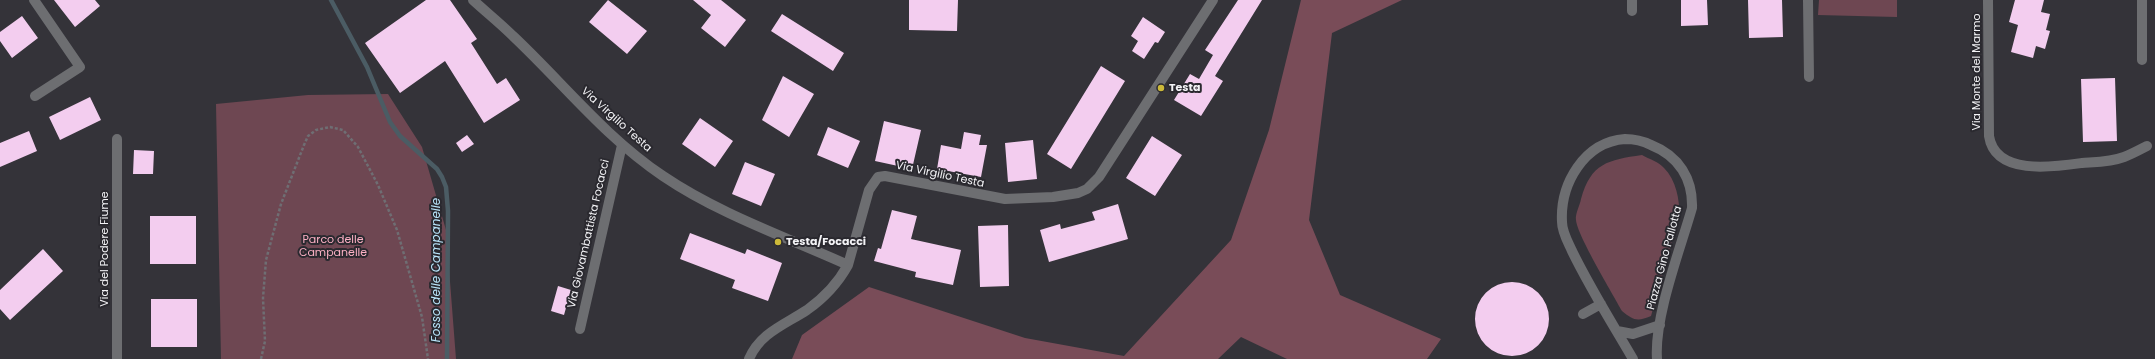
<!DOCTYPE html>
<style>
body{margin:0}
canvas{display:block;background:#343339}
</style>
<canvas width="2155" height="359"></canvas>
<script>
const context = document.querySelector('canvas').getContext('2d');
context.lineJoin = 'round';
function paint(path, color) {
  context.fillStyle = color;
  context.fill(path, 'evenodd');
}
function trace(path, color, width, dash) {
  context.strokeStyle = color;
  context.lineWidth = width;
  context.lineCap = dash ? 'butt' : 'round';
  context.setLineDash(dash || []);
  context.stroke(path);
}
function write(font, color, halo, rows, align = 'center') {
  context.font = font + ' Poppins,sans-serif';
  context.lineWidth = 4;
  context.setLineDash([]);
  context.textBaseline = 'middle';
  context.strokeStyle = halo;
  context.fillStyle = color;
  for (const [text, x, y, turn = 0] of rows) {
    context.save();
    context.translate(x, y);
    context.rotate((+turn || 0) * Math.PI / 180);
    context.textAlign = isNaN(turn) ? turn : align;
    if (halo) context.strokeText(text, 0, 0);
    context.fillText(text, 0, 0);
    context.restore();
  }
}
paint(new Path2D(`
 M 1819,0 L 1897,0 L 1897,17 L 1818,15 Z
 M 388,94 L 422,147 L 446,230 L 456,359 L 221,359 L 216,104 L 308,95 Z
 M 1642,155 C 1649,159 1659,162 1664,168 C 1676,180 1680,200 1679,215 L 1651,316 C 1637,322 1633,320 1622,311 C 1613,294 1577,235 1576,220 C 1575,214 1580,205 1581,199 C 1591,163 1608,160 1642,155 Z`), '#6e4752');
paint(new Path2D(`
 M 1301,0 L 1402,0 L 1332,33 L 1309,220 L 1340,295 L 1441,339 L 1427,359 L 1287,359 L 1241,337 L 1218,359 L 792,359 L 802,335 L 869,287 L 1025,338 L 1124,356 L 1231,240 L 1269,130 Z`), '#794c58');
trace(new Path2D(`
 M 331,0 L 367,67 L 390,122 L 400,136 L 437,169 L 442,177 L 446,187 L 448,211 L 447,359`), '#4b5c64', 4.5);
paint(new Path2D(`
 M 54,0 L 95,0 L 100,6 L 75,27 Z
 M 426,0 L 450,0 L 477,39 L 471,43 L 497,84 L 506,78 L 520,100 L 484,123 L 445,61 L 400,93 L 365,43 Z
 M 608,0 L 647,31 L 627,54 L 589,22 Z
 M 693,0 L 721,0 L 746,20 L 725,47 L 701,28 L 711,15 Z
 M 909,0 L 958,0 L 957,31 L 909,30 Z
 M 1238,0 L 1262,0 L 1215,76 L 1223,81 L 1201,116 L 1174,100 L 1190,74 L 1199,79 L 1213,55 L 1205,50 Z
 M 1681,0 L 1707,0 L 1708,25 L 1681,26 Z
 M 1748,0 L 1782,0 L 1783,37 L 1749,38 Z
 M 2015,0 L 2044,0 L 2041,12 L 2050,14 L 2046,30 L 2050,31 L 2045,49 L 2036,46 L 2033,58 L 2011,52 L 2018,25 L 2009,22 Z
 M 782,14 L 844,53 L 833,71 L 771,31 Z
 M 22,16 L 38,38 L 12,58 L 0,41 L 0,32 Z
 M 1143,17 L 1165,32 L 1158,43 L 1155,42 L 1144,59 L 1132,51 L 1138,41 L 1131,36 Z
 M 1101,66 L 1125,81 L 1071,169 L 1047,154 Z
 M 783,76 L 814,94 L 789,137 L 762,120 Z
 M 2115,78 L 2117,141 L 2083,142 L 2081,79 Z
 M 90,97 L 101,120 L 60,140 L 49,117 Z
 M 700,118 L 733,141 L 715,167 L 682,144 Z
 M 884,121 L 921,130 L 912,169 L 875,161 Z
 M 828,127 L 860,141 L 848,168 L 817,155 Z
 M 29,131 L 37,151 L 0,167 L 0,143 Z
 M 964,132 L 981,135 L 979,145 L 987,145 L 981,177 L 937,169 L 941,145 L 961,149 Z
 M 467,135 L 474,144 L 462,152 L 456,143 Z
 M 1152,136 L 1182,155 L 1155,196 L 1126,178 Z
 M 1033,140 L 1037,179 L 1008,182 L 1005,143 Z
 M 134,150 L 154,151 L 153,174 L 133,174 Z
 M 745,162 L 775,174 L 761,206 L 732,194 Z
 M 1118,204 L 1128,239 L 1049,262 L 1040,230 L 1060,224 L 1061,229 L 1095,220 L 1092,212 Z
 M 892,210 L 917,216 L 911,239 L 961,250 L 953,285 L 915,277 L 916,272 L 874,261 L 878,248 L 881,249 Z
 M 150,216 L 196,216 L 196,264 L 150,264 Z
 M 1008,225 L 1009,286 L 980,287 L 978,226 Z
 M 690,233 L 745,254 L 747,249 L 782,263 L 768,301 L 732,288 L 735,280 L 680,259 Z
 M 43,249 L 63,271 L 10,320 L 0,309 L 0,290 Z
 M1475 319a37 37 0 1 1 74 0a37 37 0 1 1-74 0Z
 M 558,286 L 571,290 L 564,315 L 551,311 Z
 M 151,299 L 197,299 L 197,347 L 151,347 Z`), '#f3cdef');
trace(new Path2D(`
 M 261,359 L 265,341 L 263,298 L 266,260 L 281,204 L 304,145 L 308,136 L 316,130 L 330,127 L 343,130 L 358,147 L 378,185 L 397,230 L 422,317 L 428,359`), '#6f6e73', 2.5, [3, 2]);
trace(new Path2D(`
 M 34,0 L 80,67 L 35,96
 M 473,0 C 486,12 500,23 513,36 C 563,83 605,137 663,176 C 719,214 786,237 848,265 L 869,190 L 878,177 L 885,176 L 1005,199 L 1053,197 L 1078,193 L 1087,189 L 1099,177 L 1213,0
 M 1632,0 L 1632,11
 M 1808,0 L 1809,77
 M 1988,0 L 1989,136 C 1995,176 2054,167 2082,163 C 2096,162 2111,162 2124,157 C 2132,154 2139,150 2147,146
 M 2142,0 L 2142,60
 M 117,139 L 117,359
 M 1583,314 L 1601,304
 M 580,329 L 622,145
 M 1617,331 L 1633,334 L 1660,325
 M 749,359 C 760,333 784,325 807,310 C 824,298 838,283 848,265
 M 1633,359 C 1612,323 1590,288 1572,251 C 1568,242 1562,232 1562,222 C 1560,184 1584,142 1625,139 C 1634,139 1643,141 1651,145 C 1679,156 1693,179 1692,208 C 1680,250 1654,317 1657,359`), '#6d6e71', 10);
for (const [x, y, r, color] of [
 [1161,88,4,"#ccb939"],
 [778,242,4,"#ccb939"]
]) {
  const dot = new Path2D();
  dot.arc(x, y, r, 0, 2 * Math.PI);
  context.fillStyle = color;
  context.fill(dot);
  trace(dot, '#2a292f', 1.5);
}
write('11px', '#f3f3f6', '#2a292f', [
 ["Via Monte del Marmo",1977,72,-90],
 ["Via Virgilio Testa",616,120,42],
 ["Via Virgilio Testa",940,175,12],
 ["Via Giovambattista Focacci",589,234,-77],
 ["Via del Podere Fiume",105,249,-90],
 ["Piazza Gino Pallotta",1665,258,-75]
]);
write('bold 11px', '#f3f3f6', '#2a292f', [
 ["Testa",1169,88],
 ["Testa/Focacci",786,242]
], 'left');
write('11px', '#fcb0c4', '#2a292f', [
 ["Parco delle",333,240],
 ["Campanelle",333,253]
]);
write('italic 12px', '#b9e5fb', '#2a292f', [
 ["Fosso delle Campanelle",437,270,-90]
]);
</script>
